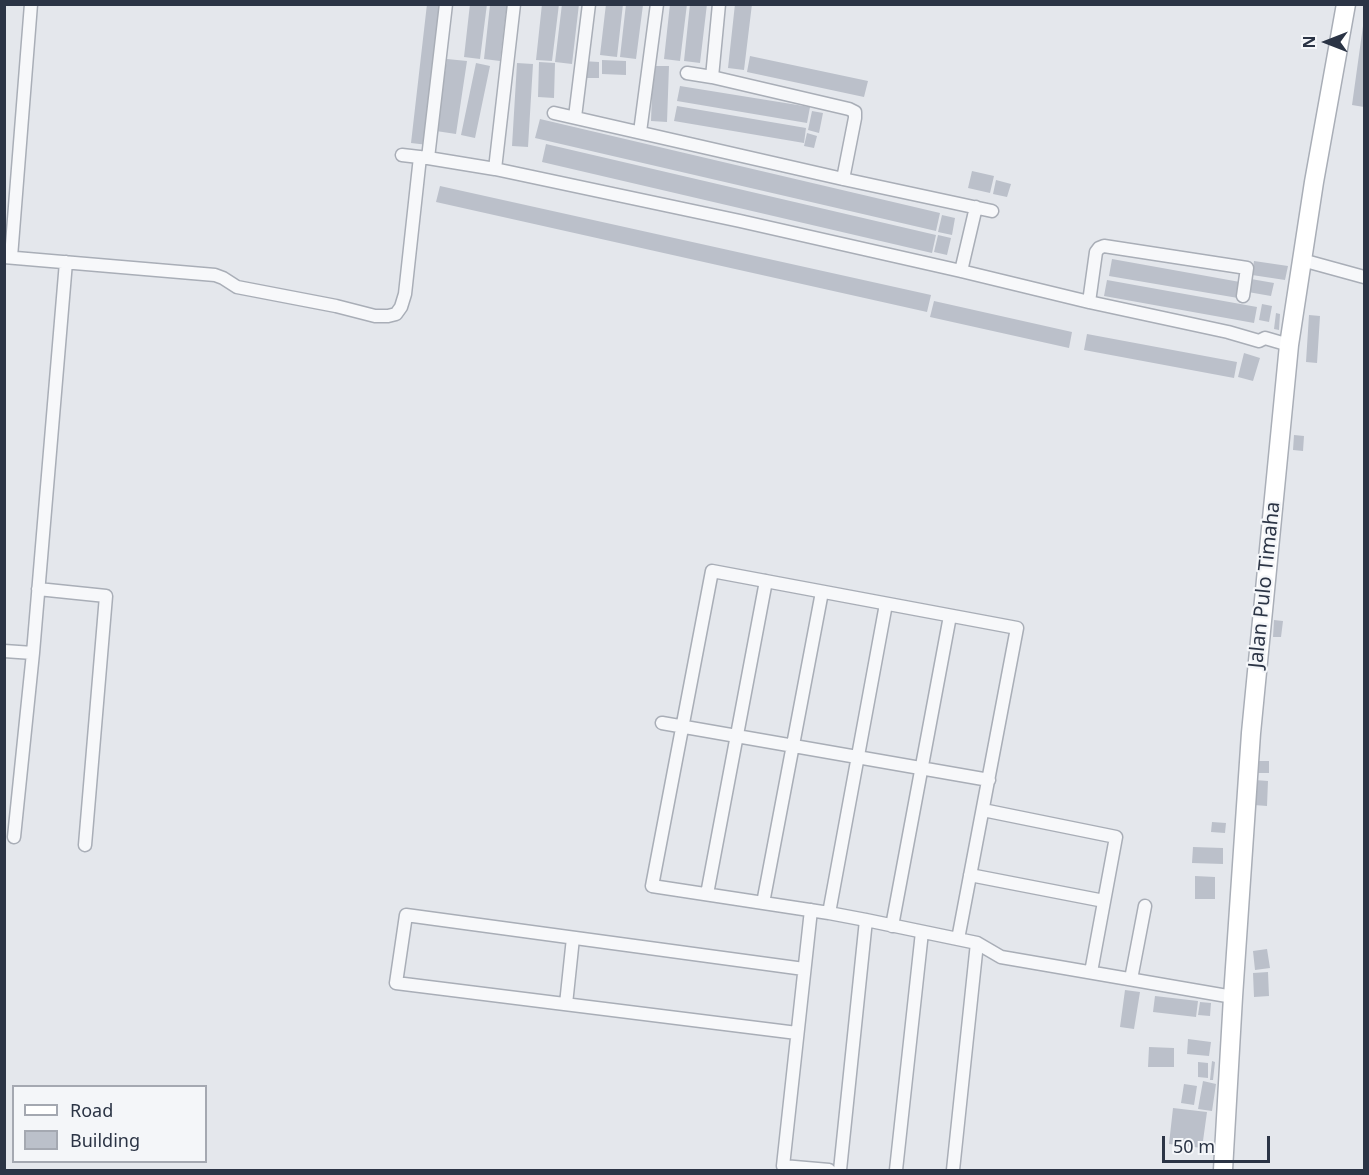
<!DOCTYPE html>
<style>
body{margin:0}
#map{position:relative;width:1369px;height:1175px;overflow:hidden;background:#e4e7ec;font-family:"Noto Sans",sans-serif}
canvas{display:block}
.frame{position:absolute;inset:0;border:6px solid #2b3445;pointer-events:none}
.legend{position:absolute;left:12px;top:1085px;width:195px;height:78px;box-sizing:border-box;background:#f4f6f9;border:2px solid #a4a8b1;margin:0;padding:8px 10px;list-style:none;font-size:18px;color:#2b3445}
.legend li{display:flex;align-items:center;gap:12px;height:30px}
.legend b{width:30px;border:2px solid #a4a8b1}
.north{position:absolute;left:1297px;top:12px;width:60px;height:60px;-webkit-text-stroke:4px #f4f6f9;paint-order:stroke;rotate:270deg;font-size:16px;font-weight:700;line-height:24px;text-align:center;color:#2b3445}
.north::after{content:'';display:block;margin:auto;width:21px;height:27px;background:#2b3445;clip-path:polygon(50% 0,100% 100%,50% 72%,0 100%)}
.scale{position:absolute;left:1162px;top:1136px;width:108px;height:27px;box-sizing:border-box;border:3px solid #2b3445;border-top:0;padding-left:8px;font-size:18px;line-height:21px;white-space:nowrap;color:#2b3445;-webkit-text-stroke:4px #f4f6f9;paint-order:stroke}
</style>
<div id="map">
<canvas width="1369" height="1175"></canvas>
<div class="frame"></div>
<ul class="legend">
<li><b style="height:8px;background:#fff"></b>Road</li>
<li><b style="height:16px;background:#bbc0ca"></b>Building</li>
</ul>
<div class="north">N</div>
<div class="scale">50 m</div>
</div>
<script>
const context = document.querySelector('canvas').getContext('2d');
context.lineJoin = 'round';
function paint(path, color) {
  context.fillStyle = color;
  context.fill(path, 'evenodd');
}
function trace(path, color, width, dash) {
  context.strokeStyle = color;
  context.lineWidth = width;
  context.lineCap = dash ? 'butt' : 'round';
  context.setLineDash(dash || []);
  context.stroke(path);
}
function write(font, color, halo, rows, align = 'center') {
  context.font = font + ' "Noto Sans",sans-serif';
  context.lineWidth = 4.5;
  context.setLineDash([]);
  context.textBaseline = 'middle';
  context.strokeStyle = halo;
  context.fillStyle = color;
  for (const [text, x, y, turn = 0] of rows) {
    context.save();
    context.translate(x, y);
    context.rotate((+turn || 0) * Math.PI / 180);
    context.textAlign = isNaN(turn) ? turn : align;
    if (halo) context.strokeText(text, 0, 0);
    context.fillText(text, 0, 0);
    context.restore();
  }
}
paint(new Path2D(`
 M 427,4 L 444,4 L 428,145 L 411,143 Z
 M 470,4 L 487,4 L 480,59 L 464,57 Z
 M 507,4 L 500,61 L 484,59 L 490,5 Z
 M 542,4 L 559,4 L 552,61 L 536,60 Z
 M 562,4 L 579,4 L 572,64 L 555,62 Z
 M 606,4 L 623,4 L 617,57 L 600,55 Z
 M 626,4 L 643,5 L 636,59 L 620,57 Z
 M 670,4 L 687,4 L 680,61 L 664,59 Z
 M 690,4 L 707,4 L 700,63 L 684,61 Z
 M 735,4 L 752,4 L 744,70 L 728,68 Z
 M 1363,26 L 1364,26 L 1364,107 L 1352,105 Z
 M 750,56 L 868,81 L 864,97 L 747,72 Z
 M 447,59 L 467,61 L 456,134 L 436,131 Z
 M 602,60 L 626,61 L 626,75 L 602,74 Z
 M 582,61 L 599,62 L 599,78 L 582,78 Z
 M 539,62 L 555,63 L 554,98 L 538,97 Z
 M 476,63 L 490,66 L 475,138 L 461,135 Z
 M 517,63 L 533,64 L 528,147 L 512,146 Z
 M 653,66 L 669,66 L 667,122 L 651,121 Z
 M 680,86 L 810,107 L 807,123 L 677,101 Z
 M 677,106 L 806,128 L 804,143 L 674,121 Z
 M 812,111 L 823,113 L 819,133 L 808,130 Z
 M 540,119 L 940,213 L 936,231 L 535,138 Z
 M 807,133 L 817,136 L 814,148 L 804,146 Z
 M 546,144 L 936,235 L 932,253 L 542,162 Z
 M 972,171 L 994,176 L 990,193 L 968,188 Z
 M 996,180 L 1011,184 L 1007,197 L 993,194 Z
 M 440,186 L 931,295 L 927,312 L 436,202 Z
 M 942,215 L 955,218 L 952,235 L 938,232 Z
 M 938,235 L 951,238 L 947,255 L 934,252 Z
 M 1112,259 L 1240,282 L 1238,298 L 1109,276 Z
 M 1254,261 L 1288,266 L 1285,280 L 1252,275 Z
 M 1251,279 L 1274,283 L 1271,296 L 1248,292 Z
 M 1107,280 L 1257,307 L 1254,323 L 1104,296 Z
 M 934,301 L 1072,332 L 1069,348 L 930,317 Z
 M 1262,304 L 1272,306 L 1269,322 L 1259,320 Z
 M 1276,313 L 1280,314 L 1279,330 L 1274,329 Z
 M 1309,315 L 1320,316 L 1317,363 L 1306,362 Z
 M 1087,334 L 1237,362 L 1234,378 L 1084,350 Z
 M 1244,353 L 1260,358 L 1253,381 L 1238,377 Z
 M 1294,435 L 1304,436 L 1303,451 L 1293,450 Z
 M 1274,620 L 1283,621 L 1281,637 L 1273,637 Z
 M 1257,761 L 1269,761 L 1269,773 L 1257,773 Z
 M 1255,780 L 1268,781 L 1267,806 L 1254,805 Z
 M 1212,822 L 1226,823 L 1225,833 L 1211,832 Z
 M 1193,847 L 1223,848 L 1223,864 L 1192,863 Z
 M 1195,876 L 1215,877 L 1215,899 L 1195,899 Z
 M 1267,949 L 1270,968 L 1255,970 L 1253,951 Z
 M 1268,972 L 1269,996 L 1254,997 L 1253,973 Z
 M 1125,990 L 1140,992 L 1134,1029 L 1120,1027 Z
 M 1155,996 L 1198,1001 L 1196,1017 L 1153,1012 Z
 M 1200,1002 L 1211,1003 L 1210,1016 L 1198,1015 Z
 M 1188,1039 L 1211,1042 L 1209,1056 L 1187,1054 Z
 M 1149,1047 L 1174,1048 L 1174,1067 L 1148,1067 Z
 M 1212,1061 L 1215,1062 L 1213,1080 L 1210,1080 Z
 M 1198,1062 L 1208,1063 L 1208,1078 L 1198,1077 Z
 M 1203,1081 L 1216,1084 L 1212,1111 L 1198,1109 Z
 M 1184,1084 L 1197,1086 L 1194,1105 L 1181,1103 Z
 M 1173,1108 L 1207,1112 L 1202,1148 L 1169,1144 Z`), '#bbc0ca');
const street = new Path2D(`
 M 687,73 L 712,77 L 849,109 L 855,112 L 855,118 L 843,179
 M 712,77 L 719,4
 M 554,113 L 843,179 L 992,211
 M 575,117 L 589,4
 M 640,132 L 657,4
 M 402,155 L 428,158 L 495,169 L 740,221 L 961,271 L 1089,302 L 1228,332 L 1259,341 L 1265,338 L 1289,345
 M 428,158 L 446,4
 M 495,169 L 514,4
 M 4,257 L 215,275 L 223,278 L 237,287 L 336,306 L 375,316 L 388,316 L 396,314 L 401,307 L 405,294 L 420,157
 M 11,257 L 31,4
 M 1302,260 L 1364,277
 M 961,271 L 976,207
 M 1089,302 L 1096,252 L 1099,248 L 1104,246 L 1247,268 L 1243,296
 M 38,589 L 106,596 L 85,845
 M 4,651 L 33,653
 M 662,723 L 989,780
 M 983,810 L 1116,837 L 1091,972
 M 14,837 L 33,653 L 66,262
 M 970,875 L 1104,901
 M 707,894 L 766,581
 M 763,903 L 822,592
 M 811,910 L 783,1166 L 829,1170
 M 829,913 L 886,604
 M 892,926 L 950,616
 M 958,939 L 1017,628 L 712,571 L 652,886 L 829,913 L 866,920 L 977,943 L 1001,957 L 1233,997
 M 1131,979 L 1145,906
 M 566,1004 L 573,938
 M 797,1033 L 396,983 L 406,915 L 804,969
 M 840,1170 L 866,920
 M 896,1170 L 922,932
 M 953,1170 L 977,943`);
const secondary = new Path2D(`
 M 1223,1170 L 1233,997 L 1251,733 L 1289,345 L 1314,182 L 1346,4`);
trace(street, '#a9aeb7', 15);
trace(secondary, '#a9aeb7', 21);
trace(street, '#f7f8fa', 12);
trace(secondary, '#fff', 18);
write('20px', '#2b3445', '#f4f6f9', [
 ["Jalan Pulo Timaha",1265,585,-84]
]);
</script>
